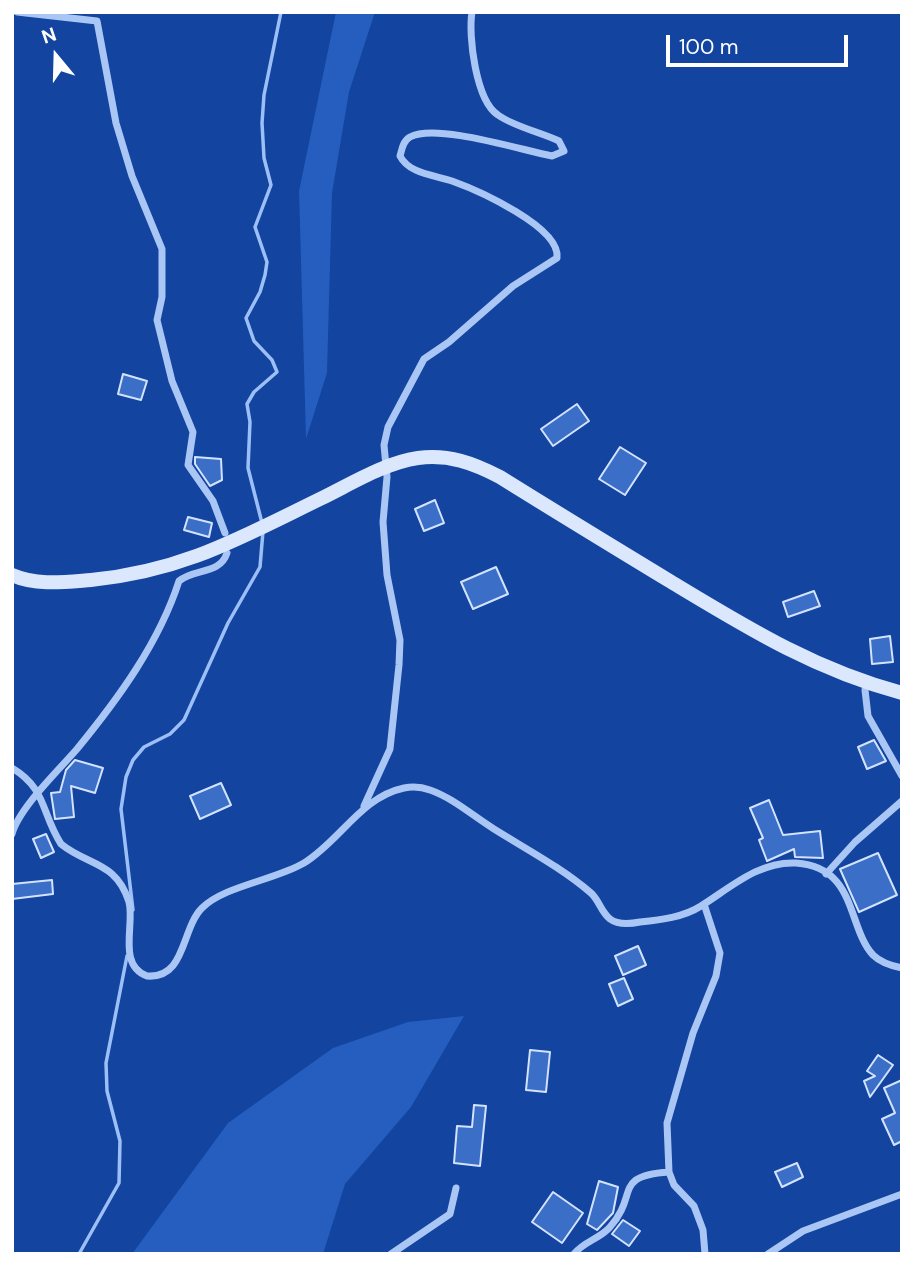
<!DOCTYPE html>
<style>
body{margin:0}
#map{position:relative;width:914px;height:1266px;overflow:hidden;background:#1244a0;font-family:"DM Sans",sans-serif}
canvas{display:block}
.frame{position:absolute;inset:0;border:14px solid #fff;pointer-events:none}
.north{position:absolute;left:21px;top:21px;width:70px;height:70px;-webkit-text-stroke:5px #1244a0;paint-order:stroke;rotate:341deg;font-size:19px;font-weight:700;line-height:28px;text-align:center;color:#fff}
.north::after{content:'';display:block;margin:auto;width:24px;height:32px;background:#fff;clip-path:polygon(50% 0,100% 100%,50% 72%,0 100%)}
.scale{position:absolute;left:666px;top:35px;width:182px;height:32px;box-sizing:border-box;border:4px solid #fff;border-top:0;padding-left:9px;font-size:21px;line-height:24px;white-space:nowrap;color:#fff;-webkit-text-stroke:5px #1244a0;paint-order:stroke}
</style>
<div id="map">
<canvas width="914" height="1266"></canvas>
<div class="frame"></div>
<div class="north">N</div>
<div class="scale">100 m</div>
</div>
<script>
const context = document.querySelector('canvas').getContext('2d');
context.lineJoin = 'round';
function paint(path, color) {
  context.fillStyle = color;
  context.fill(path, 'evenodd');
}
function trace(path, color, width, dash) {
  context.strokeStyle = color;
  context.lineWidth = width;
  context.lineCap = dash ? 'butt' : 'round';
  context.setLineDash(dash || []);
  context.stroke(path);
}
paint(new Path2D(`
 M 336,12 L 375,12 L 349,92 L 332,193 L 327,373 L 306,439 L 299,191 Z
 M 464,1016 L 411,1107 L 345,1184 L 323,1254 L 132,1254 L 228,1123 L 333,1048 L 408,1022 Z`), '#255ebe');
trace(new Path2D(`
 M 262,523 L 248,468 L 250,422 L 247,404 L 254,392 L 277,372 L 272,360 L 254,341 L 246,318 L 260,292 L 265,275 L 267,262 L 255,227 L 271,185 L 264,158 L 262,123 L 264,95 L 281,12
 M 133,910 L 121,809 L 126,777 L 133,760 L 144,747 L 170,734 L 184,720 L 228,623 L 260,567 L 263,531
 M 79,1254 L 119,1183 L 120,1141 L 107,1091 L 106,1063 L 127,956`), '#9cbff8', 3.5);
const building = new Path2D(`
 M 123,374 L 147,381 L 141,400 L 118,394 Z
 M 577,404 L 589,421 L 553,446 L 541,429 Z
 M 620,447 L 646,463 L 625,495 L 599,479 Z
 M 195,457 L 221,459 L 222,480 L 210,486 L 195,464 Z
 M 435,500 L 444,523 L 424,531 L 415,509 Z
 M 188,517 L 212,523 L 209,537 L 184,530 Z
 M 496,567 L 508,594 L 473,609 L 461,582 Z
 M 814,591 L 820,606 L 788,617 L 783,602 Z
 M 890,636 L 893,662 L 872,664 L 870,639 Z
 M 874,740 L 886,761 L 867,769 L 858,747 Z
 M 75,760 L 103,768 L 95,793 L 71,786 L 74,817 L 55,819 L 51,793 L 60,792 L 66,770 Z
 M 221,783 L 231,805 L 200,819 L 190,796 Z
 M 769,800 L 783,835 L 820,831 L 823,858 L 795,857 L 794,849 L 767,861 L 759,840 L 763,838 L 750,808 Z
 M 46,834 L 54,852 L 41,858 L 33,839 Z
 M 878,853 L 897,895 L 859,912 L 840,869 Z
 M 52,880 L 53,894 L 12,899 L 12,884 Z
 M 638,946 L 646,965 L 623,975 L 615,956 Z
 M 624,978 L 633,999 L 618,1006 L 609,984 Z
 M 530,1050 L 550,1052 L 546,1092 L 526,1090 Z
 M 878,1055 L 893,1065 L 870,1097 L 864,1081 L 875,1076 L 867,1071 Z
 M 902,1080 L 902,1141 L 894,1145 L 882,1119 L 895,1113 L 884,1088 Z
 M 474,1105 L 486,1106 L 480,1166 L 454,1163 L 457,1126 L 472,1127 Z
 M 797,1163 L 803,1177 L 782,1187 L 775,1172 Z
 M 599,1181 L 618,1187 L 613,1213 L 597,1230 L 587,1224 Z
 M 553,1192 L 583,1213 L 562,1243 L 532,1222 Z
 M 623,1220 L 640,1231 L 629,1246 L 612,1234 Z`);
paint(building, '#3b6ec7');
trace(building, '#d3e3fe', 2);
trace(new Path2D(`
 M 17,12 L 97,21 L 116,123 L 132,176 L 162,249 L 162,297 L 157,320 L 172,381 L 193,432 L 188,465 L 213,501 L 225,533
 M 865,690 L 868,716 L 902,776
 M 12,768 C 47,789 41,813 61,844 C 88,866 116,861 129,902 C 135,924 117,965 147,976 C 186,979 181,929 202,908 C 224,886 275,880 304,863 C 340,841 361,797 404,788 C 413,786 422,787 430,790 C 453,798 473,816 494,829 C 526,849 562,868 591,893 C 599,900 601,912 610,919 C 618,925 630,924 640,922 C 661,920 684,917 701,906 C 730,888 759,861 796,863 C 857,867 847,927 873,955 C 881,963 892,966 902,968
 M 364,806 L 390,749 L 399,665 L 400,640 L 387,575 L 383,522 L 387,477 L 384,445 L 388,427 L 424,359 L 449,342 L 513,286 L 557,258 C 561,227 477,190 452,181 C 435,175 409,174 400,156 C 402,149 403,141 410,137 C 436,123 521,150 552,156 L 564,151 L 559,141 C 540,132 515,127 498,115 C 476,101 468,36 472,12
 M 12,834 C 19,808 58,771 77,749 C 118,699 159,643 179,581 C 194,568 220,575 227,553
 M 826,874 L 855,842 L 902,801
 M 704,904 L 720,953 L 716,976 L 693,1033 L 667,1123 L 669,1172 L 674,1185 L 694,1206 L 703,1230 L 705,1254
 M 391,1254 L 450,1214 L 456,1188
 M 574,1254 C 584,1241 600,1239 610,1227 C 639,1195 612,1176 669,1172
 M 768,1254 L 803,1231 L 902,1194`), '#aac6f5', 7);
trace(new Path2D(`
 M 12,575 C 37,586 65,582 91,580 C 183,571 240,538 320,499 C 351,484 384,463 418,458 C 449,454 473,463 500,477 C 556,512 612,546 668,580 C 746,627 813,669 902,693`), '#dbe7fd', 14);
</script>
